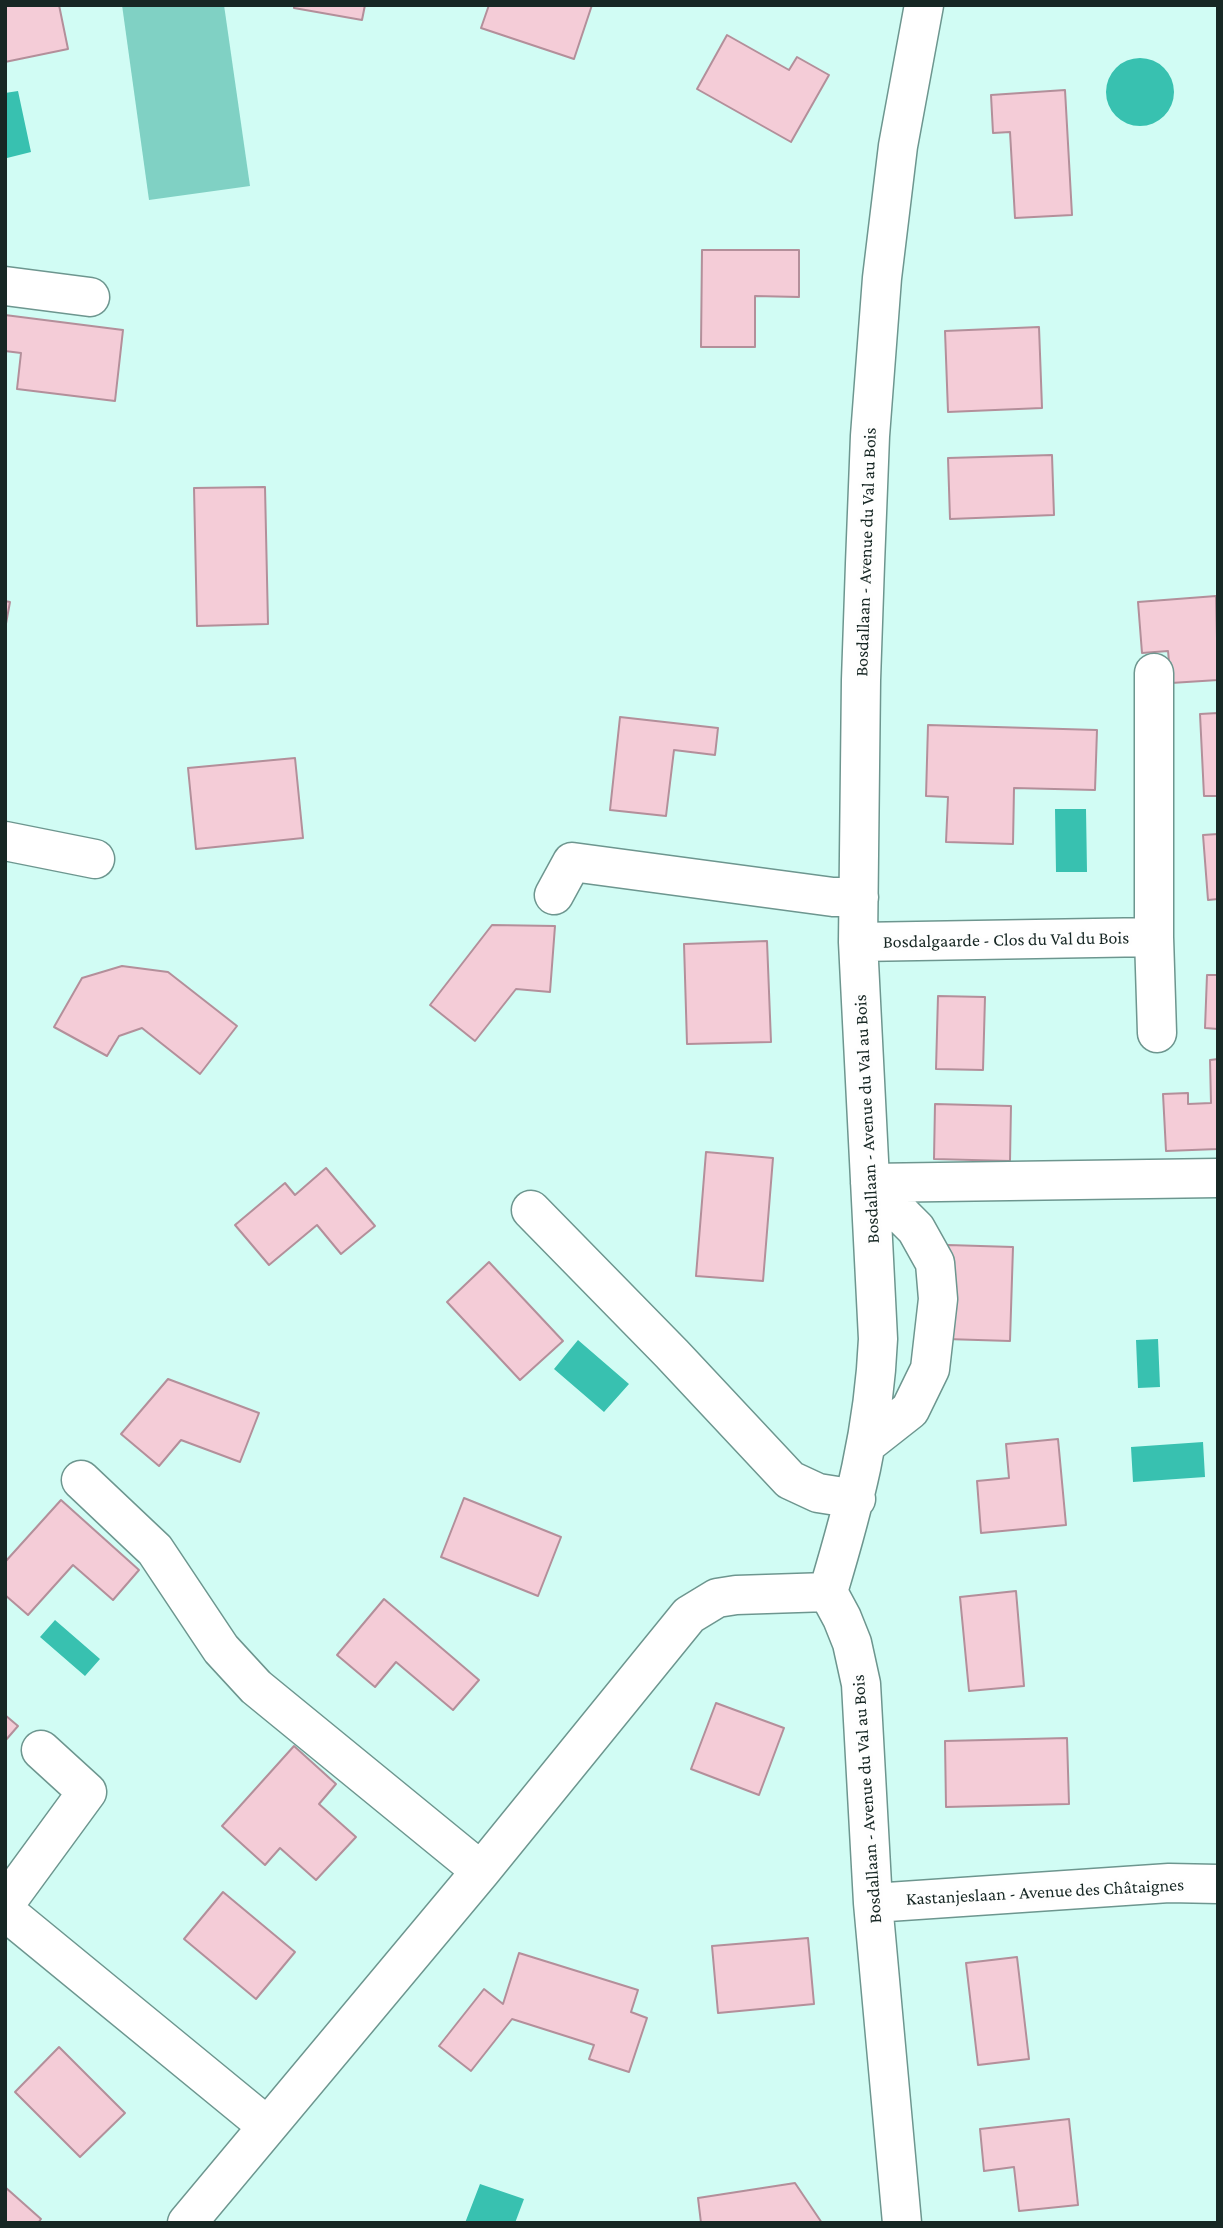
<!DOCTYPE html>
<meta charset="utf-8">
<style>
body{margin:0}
#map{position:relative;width:1223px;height:2228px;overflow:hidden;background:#d1fcf4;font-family:"Crimson Pro",serif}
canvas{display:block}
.frame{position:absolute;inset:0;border:7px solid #172724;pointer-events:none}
</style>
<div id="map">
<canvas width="1223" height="2228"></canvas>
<div class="frame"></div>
</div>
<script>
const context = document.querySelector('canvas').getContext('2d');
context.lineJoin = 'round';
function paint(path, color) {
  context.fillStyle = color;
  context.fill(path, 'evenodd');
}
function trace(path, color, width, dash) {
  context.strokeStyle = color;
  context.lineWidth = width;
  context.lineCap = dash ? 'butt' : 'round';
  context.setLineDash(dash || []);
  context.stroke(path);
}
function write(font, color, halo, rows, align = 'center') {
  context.font = font + ' "Crimson Pro",serif';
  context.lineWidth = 7;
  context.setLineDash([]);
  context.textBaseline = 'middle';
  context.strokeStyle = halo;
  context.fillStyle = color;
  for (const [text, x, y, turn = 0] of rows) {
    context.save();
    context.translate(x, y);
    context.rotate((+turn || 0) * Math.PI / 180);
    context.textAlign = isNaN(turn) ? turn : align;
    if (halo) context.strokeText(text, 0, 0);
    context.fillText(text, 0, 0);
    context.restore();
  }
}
paint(new Path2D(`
 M 122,5 L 224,5 L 250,186 L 149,200 Z`), '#80d1c4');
paint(new Path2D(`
 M1106 92a34 34 0 1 1 68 0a34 34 0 1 1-68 0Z
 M 18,91 L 31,152 L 7,158 L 5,93 Z
 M 1055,809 L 1086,809 L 1087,872 L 1056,872 Z
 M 1158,1339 L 1160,1387 L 1138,1388 L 1136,1340 Z
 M 578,1340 L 629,1384 L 604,1412 L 554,1369 Z
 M 1203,1442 L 1205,1477 L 1133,1482 L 1131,1447 Z
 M 55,1620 L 100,1659 L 85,1676 L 40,1637 Z
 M 480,2184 L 524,2199 L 515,2223 L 465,2223 Z`), '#38c1b0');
const building = new Path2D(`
 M 5,5 L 59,5 L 68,49 L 5,62 Z
 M 294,5 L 365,5 L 362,20 L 294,8 Z
 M 489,5 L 592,5 L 574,59 L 481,28 Z
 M 727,35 L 789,70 L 797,57 L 829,75 L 791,142 L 697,89 Z
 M 1065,90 L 1072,215 L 1015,218 L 1010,132 L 993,133 L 991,95 Z
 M 702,250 L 799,250 L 799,297 L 755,296 L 755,347 L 701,347 Z
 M 5,315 L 123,330 L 115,401 L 17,389 L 21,353 L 5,351 Z
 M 1039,327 L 1042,408 L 948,412 L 945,331 Z
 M 1052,455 L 1054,515 L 950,519 L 948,458 Z
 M 265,487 L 268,624 L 197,626 L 194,488 Z
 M 1216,596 L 1218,680 L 1171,683 L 1168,651 L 1142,653 L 1138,602 Z
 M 5,601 L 10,602 L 5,629 Z
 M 1218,713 L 1218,796 L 1204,796 L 1200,714 Z
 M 620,717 L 718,728 L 715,755 L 674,750 L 666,816 L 610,810 Z
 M 928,725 L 1097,730 L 1095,790 L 1014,788 L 1013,844 L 946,842 L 948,797 L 926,796 Z
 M 295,758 L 303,838 L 196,849 L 188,768 Z
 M 1218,834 L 1218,899 L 1208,900 L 1203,835 Z
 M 492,925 L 555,926 L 550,992 L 516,989 L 475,1041 L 430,1005 Z
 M 767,941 L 771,1042 L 687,1044 L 684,944 Z
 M 122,966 L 168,972 L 237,1026 L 200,1074 L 142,1028 L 119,1036 L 107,1056 L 54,1027 L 82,978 Z
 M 1207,975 L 1218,975 L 1218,1029 L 1205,1028 Z
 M 938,996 L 985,997 L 983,1070 L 936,1069 Z
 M 1218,1059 L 1218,1149 L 1166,1151 L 1163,1094 L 1188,1093 L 1188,1104 L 1211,1103 L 1210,1060 Z
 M 935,1104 L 1011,1106 L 1010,1161 L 934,1159 Z
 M 706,1152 L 773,1158 L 763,1281 L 696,1276 Z
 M 326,1168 L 375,1226 L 341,1254 L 317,1225 L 269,1265 L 235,1225 L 285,1183 L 295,1195 Z
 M 948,1245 L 1013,1247 L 1010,1341 L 946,1339 Z
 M 489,1262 L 563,1341 L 520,1380 L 447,1302 Z
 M 168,1379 L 259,1413 L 240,1462 L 181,1440 L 159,1466 L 121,1434 Z
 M 1058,1439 L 1066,1525 L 981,1533 L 977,1481 L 1009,1478 L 1006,1444 Z
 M 464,1498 L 561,1537 L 538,1596 L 441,1557 Z
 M 61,1500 L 139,1570 L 113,1600 L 73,1565 L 28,1615 L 5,1595 L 5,1562 Z
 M 1016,1591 L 1024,1686 L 969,1691 L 960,1597 Z
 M 384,1599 L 479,1680 L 453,1710 L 396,1662 L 375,1687 L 337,1655 Z
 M 716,1703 L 784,1728 L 759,1795 L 691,1769 Z
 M 5,1715 L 18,1726 L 5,1741 Z
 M 1067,1738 L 1069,1804 L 946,1807 L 945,1741 Z
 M 294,1746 L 336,1784 L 319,1804 L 356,1837 L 316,1880 L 280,1848 L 265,1865 L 222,1826 Z
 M 223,1892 L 295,1952 L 256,1999 L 184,1939 Z
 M 808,1938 L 814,2004 L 718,2013 L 712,1946 Z
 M 519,1953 L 638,1990 L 631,2012 L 647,2018 L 629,2072 L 589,2059 L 594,2045 L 512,2019 L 471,2071 L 439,2046 L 484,1989 L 503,2004 Z
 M 1017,1957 L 1029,2059 L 978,2065 L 966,1963 Z
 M 59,2047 L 125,2113 L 80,2157 L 15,2092 Z
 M 1069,2119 L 1078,2205 L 1019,2211 L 1014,2167 L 984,2171 L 980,2129 Z
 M 795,2183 L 822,2223 L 701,2223 L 698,2198 Z
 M 5,2187 L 41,2219 L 38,2223 L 5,2223 Z`);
paint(building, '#f4ccd7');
trace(building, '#b38f9a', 2);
const minor = new Path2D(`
 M 5,286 L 90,297
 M 1154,673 L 1154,937
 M 5,841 L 95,859
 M 554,895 L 572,862 L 833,897 L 859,897
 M 858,942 L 1154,937 L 1157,1033
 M 870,1183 L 1218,1178
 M 531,1210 L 672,1354 L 790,1480 L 818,1493 L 856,1499
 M 868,1443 L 910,1410 L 930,1369 L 938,1299 L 935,1263 L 916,1229 L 870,1183
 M 81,1480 L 155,1550 L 221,1649 L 256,1687 L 481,1871
 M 873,1903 L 1169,1883 L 1218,1884
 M 5,1904 L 87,1792 L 41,1750
 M 5,1911 L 267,2126
 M 187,2223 L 481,1871 L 689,1615 L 717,1598 L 736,1595 L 828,1592
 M 902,2223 L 873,1903 L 861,1684 L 852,1643 L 842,1618 L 828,1592 C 854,1505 874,1431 878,1339 L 858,942 L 861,680 L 865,564 L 870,436 L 882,278 L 898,146 L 924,5`);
trace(minor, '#6d968f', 41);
trace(minor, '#fff', 38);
write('18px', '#172724', '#fefefe', [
 ["Bosdallaan - Avenue du Val au Bois",866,552,-88],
 ["Bosdalgaarde - Clos du Val du Bois",1006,940,-1],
 ["Bosdallaan - Avenue du Val au Bois",867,1119,-93],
 ["Bosdallaan - Avenue du Val au Bois",867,1799,-94],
 ["Kastanjeslaan - Avenue des Châtaignes",1045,1892,-3]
]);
</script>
